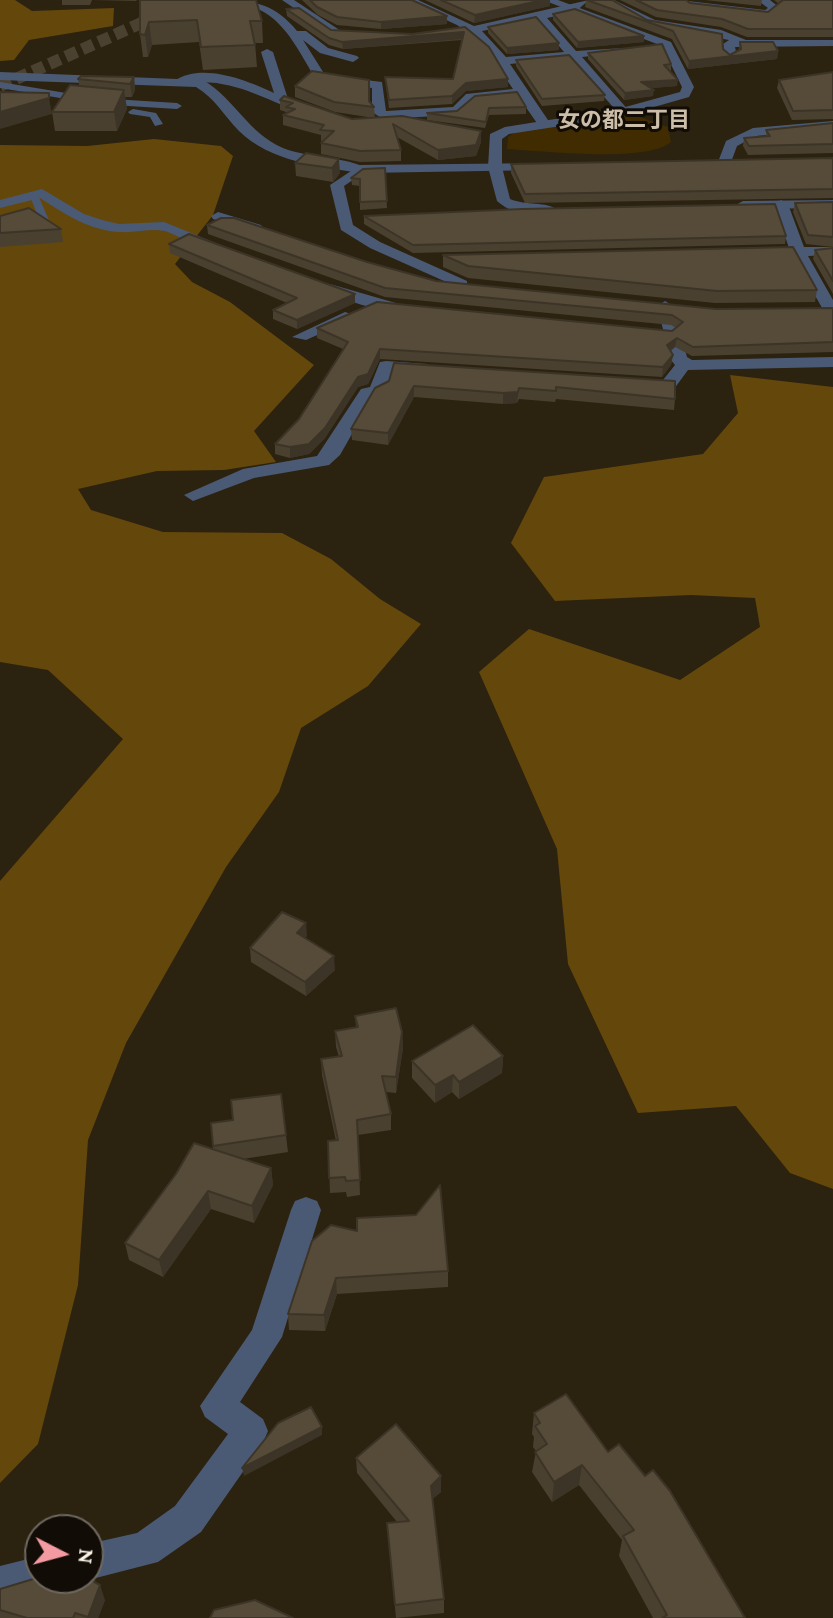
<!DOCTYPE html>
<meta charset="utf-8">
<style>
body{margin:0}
#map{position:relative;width:833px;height:1618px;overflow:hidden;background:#2c2210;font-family:"Crimson Pro",serif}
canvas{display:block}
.north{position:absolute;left:24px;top:1514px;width:80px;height:80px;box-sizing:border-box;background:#110c06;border:2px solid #6e6860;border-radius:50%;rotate:96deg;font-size:22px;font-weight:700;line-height:32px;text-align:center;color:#f9f3e7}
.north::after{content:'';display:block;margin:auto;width:28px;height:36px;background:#f49aa1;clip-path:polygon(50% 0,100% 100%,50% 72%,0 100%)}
</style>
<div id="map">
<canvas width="833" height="1618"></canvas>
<div class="north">N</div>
</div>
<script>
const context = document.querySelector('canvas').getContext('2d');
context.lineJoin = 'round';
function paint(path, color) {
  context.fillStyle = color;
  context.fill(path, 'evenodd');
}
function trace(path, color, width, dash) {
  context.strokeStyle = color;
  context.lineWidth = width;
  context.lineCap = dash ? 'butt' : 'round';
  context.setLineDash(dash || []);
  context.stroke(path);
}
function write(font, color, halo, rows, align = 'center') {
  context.font = font + ' "Crimson Pro","Noto Sans JP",serif';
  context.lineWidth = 6;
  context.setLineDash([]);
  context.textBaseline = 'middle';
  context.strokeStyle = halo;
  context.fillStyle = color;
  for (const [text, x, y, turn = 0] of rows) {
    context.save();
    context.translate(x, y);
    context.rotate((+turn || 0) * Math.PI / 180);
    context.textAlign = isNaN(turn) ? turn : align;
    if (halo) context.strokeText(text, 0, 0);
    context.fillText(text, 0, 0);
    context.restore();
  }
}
paint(new Path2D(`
 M 631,114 L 668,127 L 671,142 C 647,163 542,151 507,149 L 508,137 L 519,130 Z`), '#412c02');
paint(new Path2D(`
 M 0,0 L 15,0 L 32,11 L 114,8 L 113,26 L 29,40 L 14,60 L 0,61 Z
 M 154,139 L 221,146 L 233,156 L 213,215 L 175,264 L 192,282 L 230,302 L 314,365 L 254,431 L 276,462 L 224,470 L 157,471 L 78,489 L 91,510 L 163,532 L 282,533 L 331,559 L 380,599 L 421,624 L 368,686 L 301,728 L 279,792 L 226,867 L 126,1043 L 88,1140 L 78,1285 L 38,1444 L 0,1483 L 0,881 L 123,739 L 48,670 L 0,662 L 0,145 L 87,146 Z
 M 730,375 L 833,387 L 833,1189 L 790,1173 L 736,1106 L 638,1113 L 568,964 L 557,849 L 479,672 L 529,629 L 680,680 L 760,627 L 755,598 L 691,595 L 555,601 L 511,543 L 544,477 L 703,454 L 738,413 Z`), '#64470b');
trace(new Path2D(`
 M 0,86 L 193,0`), '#4b4130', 12, [12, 6]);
paint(new Path2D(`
 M 0,82 L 96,98 L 177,103 L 182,106 L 177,109 L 96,104 L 0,88 Z
 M 133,109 L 156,113 L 163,124 L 155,126 L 150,117 L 130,114 L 128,112 Z
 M 29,193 L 38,195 L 51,225 L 50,227 L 41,225 Z`), '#4b5a74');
paint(new Path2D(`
 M 223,0 C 255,0 276,5 297,31 L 306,31 L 328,48 L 357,56 L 359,58 L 353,62 L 320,53 L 303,40 L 325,75 L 382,82 L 386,111 L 453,107 L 466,94 L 513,89 L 481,42 L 457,25 L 403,0 L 418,0 L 474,26 L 589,0 L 575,12 L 547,18 L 576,51 L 623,48 L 619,53 L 582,57 L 630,112 L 620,115 L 570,58 L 510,64 L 550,123 L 549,126 L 539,126 L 518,96 L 474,100 L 457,115 L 400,118 L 401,124 L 372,127 L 372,121 L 383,119 L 372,112 L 372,88 L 317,81 C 301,56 288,24 260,10 C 248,5 233,6 223,0 ZM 537,20 L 564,52 L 506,57 L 482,31 Z
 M 282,0 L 294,0 L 341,31 L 331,33 Z
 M 602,0 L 614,0 L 655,20 L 721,30 L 746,40 L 833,40 L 833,46 L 735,47 L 737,56 L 731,60 L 725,56 L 723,44 L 729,40 L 648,25 Z
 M 679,0 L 765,10 L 768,8 L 757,0 L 770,0 L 780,8 L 767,17 L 690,8 Z
 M 267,49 L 273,52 L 288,99 L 314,109 L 314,115 L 306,115 C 264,99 226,74 180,85 L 174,81 C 202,62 246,80 274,93 L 261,52 Z
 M 833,121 L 833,129 L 756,136 L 737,146 L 730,165 L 718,162 L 726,141 L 753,128 Z
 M 549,163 L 549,169 L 544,170 L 363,173 L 344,186 L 353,225 L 380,242 L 467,281 L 467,287 L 462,289 L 370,248 L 341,230 L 330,185 L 360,165 Z
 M 42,189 L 84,214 L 102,220 L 119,224 L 164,222 L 223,246 C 210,257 181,236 165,231 C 151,228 135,233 121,232 C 90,231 65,214 40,198 L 0,208 L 0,200 Z
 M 781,200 L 788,204 L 804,247 L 833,247 L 833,255 L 808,256 L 833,300 L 833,314 L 825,313 L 793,257 L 762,257 L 755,253 L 762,249 L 789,248 L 774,204 Z
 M 218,212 L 261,225 L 263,228 L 256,232 L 213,219 L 211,216 Z
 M 320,284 L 330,284 L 413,308 C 397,321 339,297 320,290 Z
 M 665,301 L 673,306 L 687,357 L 692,360 L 833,357 L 833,367 L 688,370 L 674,389 L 637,388 L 637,380 L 663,380 L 675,365 L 671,360 L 657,306 Z
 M 345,312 L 351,314 L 351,320 L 306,340 L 292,337 Z
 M 386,361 L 427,364 L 435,369 L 427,374 L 392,372 L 386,391 L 373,397 L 340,455 L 329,465 L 254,478 L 193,501 L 184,495 L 243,469 L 317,456 L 361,389 L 370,387 L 380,362 Z
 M 306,1197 L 317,1201 L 321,1210 L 282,1337 L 240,1402 L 263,1419 L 268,1431 L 263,1443 L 201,1532 L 158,1562 L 88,1580 L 83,1578 L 88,1578 L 88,1544 L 137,1533 L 175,1506 L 228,1434 L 205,1417 L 200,1406 L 252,1330 L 291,1210 L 295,1201 Z
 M 40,1556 L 40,1578 L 57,1578 L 53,1587 L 0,1602 L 0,1566 Z`), '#4b5a74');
paint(new Path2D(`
 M 543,0 L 558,0 L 671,42 L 694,87 L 689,97 L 619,117 L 509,134 L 502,139 L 502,167 L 510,199 C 526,206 546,201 558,210 C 542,222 511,214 497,201 L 488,167 L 490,134 L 505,127 L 618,109 L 680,92 L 682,87 L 662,46 Z
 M 0,72 L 203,80 C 235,99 248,133 283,148 C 306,158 350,157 367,169 L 360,173 C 318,166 271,162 239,131 C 224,116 215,98 196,87 L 0,80 Z
 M 833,200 L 833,208 L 743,209 L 736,205 L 743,201 Z`), '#4b5a74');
paint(new Path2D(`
 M 62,0 L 137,0 L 136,1 L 92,0 L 90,5 L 62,5 Z
 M 140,0 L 262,21 L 263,43 L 255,43 L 257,67 L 203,70 L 199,42 L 152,45 L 148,57 L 143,57 L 140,34 Z
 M 302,0 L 412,0 L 447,16 L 447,24 L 381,29 L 337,25 L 318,15 Z
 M 425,0 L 550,0 L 550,6 L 474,23 Z
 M 586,0 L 647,20 L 723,49 L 730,55 L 739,50 L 740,42 L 778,51 L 777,59 L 688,69 L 672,39 L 585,7 Z
 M 620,0 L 686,0 L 690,3 L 768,12 L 779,4 L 774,0 L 833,0 L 833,37 L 747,37 L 721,27 L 656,17 Z
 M 705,0 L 762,0 L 761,6 Z
 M 286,9 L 331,30 L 412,34 L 465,27 L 508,87 L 466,91 L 452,104 L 389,108 L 385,77 L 453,79 L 462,40 L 343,49 L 329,45 L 287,16 Z
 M 553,14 L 644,36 L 644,42 L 577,48 L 553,20 Z
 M 488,27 L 559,43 L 559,50 L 507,54 L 488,33 Z
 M 588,53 L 671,64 L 671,71 L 669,71 L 677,86 L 652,88 L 653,96 L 624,100 L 588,59 Z
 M 516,60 L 605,95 L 604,101 L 542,106 L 516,66 Z
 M 833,72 L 833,119 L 792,120 L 777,88 L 779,80 Z
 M 134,77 L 135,90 L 132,97 L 125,97 L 127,109 L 117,131 L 55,131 L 52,112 L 79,85 L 78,79 Z
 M 295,86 L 369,102 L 374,107 L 375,118 L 481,142 L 476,156 L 438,160 L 397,137 L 401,150 L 401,161 L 360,162 L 321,154 L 321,143 L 323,141 L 321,141 L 321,135 L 283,125 L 283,115 L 286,113 L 286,112 L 280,110 L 280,100 L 352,119 L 374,118 L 335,112 L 295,97 Z
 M 475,96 L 526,107 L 526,114 L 489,115 L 485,128 L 427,120 L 427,113 L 457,111 Z
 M 833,123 L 833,153 L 748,155 L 743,146 L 744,138 L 766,136 L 766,130 Z
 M 306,153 L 340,173 L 333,182 L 296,176 L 295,163 Z
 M 833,158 L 833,198 L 525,203 L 511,173 L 511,164 Z
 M 385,168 L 387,208 L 360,210 L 360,186 L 352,185 L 351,178 Z
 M 833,202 L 833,247 L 806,244 L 793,212 L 795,203 Z
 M 0,216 L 61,229 L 63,242 L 0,247 Z
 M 364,216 L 786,236 L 785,244 L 413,253 L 364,224 Z
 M 207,225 L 367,262 L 436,281 L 716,309 L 833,308 L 833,352 L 692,356 L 675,347 L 671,351 L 673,355 L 671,365 L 662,377 L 380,359 L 368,384 L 358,387 L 325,438 L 309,454 L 290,458 L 275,454 L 275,444 L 299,419 L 343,349 L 317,338 L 317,328 L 672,331 L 676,328 L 671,325 L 385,297 L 208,234 Z
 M 169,244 L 355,294 L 355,303 L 297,329 L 273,319 L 273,310 L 287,303 L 170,253 Z
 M 833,248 L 833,294 L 813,259 L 815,250 Z
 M 443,255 L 817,290 L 815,302 L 715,303 L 468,278 L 443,267 Z
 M 394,363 L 675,399 L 674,410 L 556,399 L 555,402 L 519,399 L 517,403 L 503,404 L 414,397 L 388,445 L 352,440 L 351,429 L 389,381 Z
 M 307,936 L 305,938 L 335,970 L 306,996 L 251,962 L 250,948 Z
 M 355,1016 L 402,1032 L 403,1048 L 396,1093 L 386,1092 L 391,1114 L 391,1130 L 358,1135 L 360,1195 L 347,1197 L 346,1192 L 330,1193 L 328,1141 L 336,1141 L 322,1075 L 321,1059 L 339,1057 L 336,1047 L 335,1031 L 356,1027 Z
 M 503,1056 L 502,1073 L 459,1099 L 452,1092 L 435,1103 L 412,1078 L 412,1061 Z
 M 281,1094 L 288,1152 L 243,1159 L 271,1168 L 273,1185 L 254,1223 L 211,1209 L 163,1277 L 129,1260 L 125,1243 L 213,1149 L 211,1123 L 233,1120 Z
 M 312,1241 L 448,1271 L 448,1287 L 337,1294 L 325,1331 L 289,1330 L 288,1314 Z
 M 534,1413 L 608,1452 L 745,1618 L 653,1618 L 619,1556 L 622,1540 L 579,1485 L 552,1502 L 532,1472 L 536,1451 L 533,1447 L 534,1437 L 532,1434 Z
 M 356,1458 L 441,1476 L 441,1492 L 432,1499 L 444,1599 L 444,1613 L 396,1618 L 387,1523 L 397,1522 L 357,1473 Z
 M 0,1589 L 105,1600 L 98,1618 L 0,1618 Z`), '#4a4030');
paint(new Path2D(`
 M 540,0 L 550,0 L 550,6 L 474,23 L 475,15 Z
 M 447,16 L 447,24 L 381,29 L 381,22 Z
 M 149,22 L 152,45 L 148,57 L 145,35 Z
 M 464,32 L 463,39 L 343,49 L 342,42 Z
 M 644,36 L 644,42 L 577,48 L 578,42 Z
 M 559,43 L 559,50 L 507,54 L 507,48 Z
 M 778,51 L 777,59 L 688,69 L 689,61 Z
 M 134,77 L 135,90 L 132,97 L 130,84 Z
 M 508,79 L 508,87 L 466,91 L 452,104 L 452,96 L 466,83 Z
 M 678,80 L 677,86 L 641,89 L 641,82 Z
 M 124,90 L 127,109 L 117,131 L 114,112 Z
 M 654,90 L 653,96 L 624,100 L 625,93 Z
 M 49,98 L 52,114 L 0,129 L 0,112 Z
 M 481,131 L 481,142 L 476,156 L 438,160 L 438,150 Z
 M 339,159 L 340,173 L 333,182 L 332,168 Z
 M 355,294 L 355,303 L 297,329 L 297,320 Z
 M 677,338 L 675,347 L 666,354 L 667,345 Z
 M 380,349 L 380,359 L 368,384 L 358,387 L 325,438 L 309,454 L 290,458 L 290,447 L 358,377 Z
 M 673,355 L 671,365 L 662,377 L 663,367 Z
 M 414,386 L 414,397 L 388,445 L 388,433 Z
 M 519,388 L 517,403 L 503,404 L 503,393 Z
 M 306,923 L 307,936 L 298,947 L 297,933 Z
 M 334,956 L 335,970 L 306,996 L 305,982 Z
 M 402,1032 L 403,1048 L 396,1093 L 396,1077 Z
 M 503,1056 L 502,1073 L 459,1099 L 459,1082 Z
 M 453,1075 L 452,1092 L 435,1103 L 435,1085 Z
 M 271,1168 L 273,1185 L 254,1223 L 252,1206 Z
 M 208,1191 L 211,1209 L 163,1277 L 159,1260 Z
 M 336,1278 L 337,1294 L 325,1331 L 324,1315 Z
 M 322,1427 L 322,1435 L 244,1476 L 242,1468 Z
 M 582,1465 L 579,1485 L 552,1502 L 554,1482 Z
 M 441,1476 L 441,1492 L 430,1501 L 431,1486 Z
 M 100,1585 L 105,1600 L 98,1618 L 88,1618 Z`), '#3c3427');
const building = new Path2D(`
 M 140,0 L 256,0 L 262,21 L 250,21 L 255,45 L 201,47 L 197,20 L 149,22 L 145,35 L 140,34 Z
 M 310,0 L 412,0 L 447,16 L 381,22 L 337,17 L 317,7 Z
 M 441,0 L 543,0 L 475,15 Z
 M 587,0 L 612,0 L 647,20 L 722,34 L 723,49 L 730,55 L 741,49 L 740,42 L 773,42 L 778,51 L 689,61 L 673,31 Z
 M 636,0 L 686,0 L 690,3 L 768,12 L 783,0 L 833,0 L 833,29 L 748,29 L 722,19 L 657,10 Z
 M 299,8 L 331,30 L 412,34 L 465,27 L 489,47 L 508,79 L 466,83 L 452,96 L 389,100 L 385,77 L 453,79 L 464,32 L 342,42 L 329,38 L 286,9 Z
 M 575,9 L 644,36 L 578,42 L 553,14 Z
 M 536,17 L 559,43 L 507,48 L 488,27 Z
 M 662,44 L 671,64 L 664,65 L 678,80 L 641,82 L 654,90 L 625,93 L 588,53 Z
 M 569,55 L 605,95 L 542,99 L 516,60 Z
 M 312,71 L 369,80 L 369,101 L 374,107 L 334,102 L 295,86 Z
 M 833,72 L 833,110 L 793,111 L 779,80 Z
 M 81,76 L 134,77 L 130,84 L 78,79 Z
 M 70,85 L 124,90 L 114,112 L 52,112 Z
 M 0,92 L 49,93 L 49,98 L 0,112 Z
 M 517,92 L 526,107 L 489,108 L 486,122 L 427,113 L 457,111 L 475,96 Z
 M 284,96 L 352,119 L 402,116 L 481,131 L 476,145 L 438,150 L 393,124 L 401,150 L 360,151 L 321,143 L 334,131 L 320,130 L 324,125 L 283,115 L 295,109 L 286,107 L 293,103 L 280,100 Z
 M 833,123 L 833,144 L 749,146 L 744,138 L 770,136 L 766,130 Z
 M 306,153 L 339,159 L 332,168 L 295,163 Z
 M 833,158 L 833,189 L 525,194 L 511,164 Z
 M 385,168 L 387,201 L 360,202 L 360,179 L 351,178 L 363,169 Z
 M 833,202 L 833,237 L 808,235 L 795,203 Z
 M 775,204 L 786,236 L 413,245 L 364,216 L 522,209 Z
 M 29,208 L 61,229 L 0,233 L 0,216 Z
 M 221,218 L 234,218 L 367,262 L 436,281 L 716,309 L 833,308 L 833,342 L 693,347 L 677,338 L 667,345 L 673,355 L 663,367 L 380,349 L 368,374 L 358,377 L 325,428 L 309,444 L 290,447 L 275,444 L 299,419 L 348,342 L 317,328 L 377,302 L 672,331 L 683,322 L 672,315 L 385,288 L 207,225 Z
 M 189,234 L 355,294 L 297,320 L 273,310 L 297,298 L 169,244 Z
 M 793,247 L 817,290 L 717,291 L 468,266 L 443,255 Z
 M 833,248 L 833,281 L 815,250 Z
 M 394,363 L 675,381 L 675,399 L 556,387 L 556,391 L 519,388 L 518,392 L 503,393 L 414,386 L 388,433 L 351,429 L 375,388 L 389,381 Z
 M 282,912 L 306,923 L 297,933 L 334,956 L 305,982 L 250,948 Z
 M 396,1008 L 402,1032 L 396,1077 L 382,1076 L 391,1114 L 357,1120 L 360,1180 L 346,1181 L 345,1177 L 329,1178 L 328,1141 L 338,1140 L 321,1059 L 342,1056 L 335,1031 L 358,1027 L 355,1016 Z
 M 473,1025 L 503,1056 L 459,1082 L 453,1075 L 435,1085 L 412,1061 Z
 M 281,1094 L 286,1135 L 213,1146 L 211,1123 L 233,1120 L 231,1100 Z
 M 194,1143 L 271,1168 L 252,1206 L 208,1191 L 159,1260 L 125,1243 L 176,1174 Z
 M 440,1185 L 448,1271 L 336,1278 L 324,1315 L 288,1314 L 312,1241 L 331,1225 L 357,1231 L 357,1218 L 416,1215 Z
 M 566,1394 L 608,1452 L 619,1444 L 645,1476 L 653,1470 L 670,1491 L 745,1618 L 662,1618 L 667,1615 L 623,1536 L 634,1530 L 582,1465 L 554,1482 L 535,1452 L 547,1444 L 535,1426 L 540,1423 L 534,1413 Z
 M 311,1407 L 322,1427 L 242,1468 L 278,1423 Z
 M 396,1424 L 441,1476 L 431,1486 L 444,1599 L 395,1605 L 387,1523 L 409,1521 L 356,1458 Z
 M 40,1577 L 87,1578 L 100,1585 L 88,1617 L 75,1613 L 73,1618 L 27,1618 L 0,1610 L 0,1589 Z
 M 255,1600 L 293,1618 L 210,1618 L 214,1610 Z`);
paint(building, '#564b38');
trace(building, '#3c3427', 2);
write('bold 22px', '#cbbda7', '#110c06', [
 ["女の都二丁目",624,120]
]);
</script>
